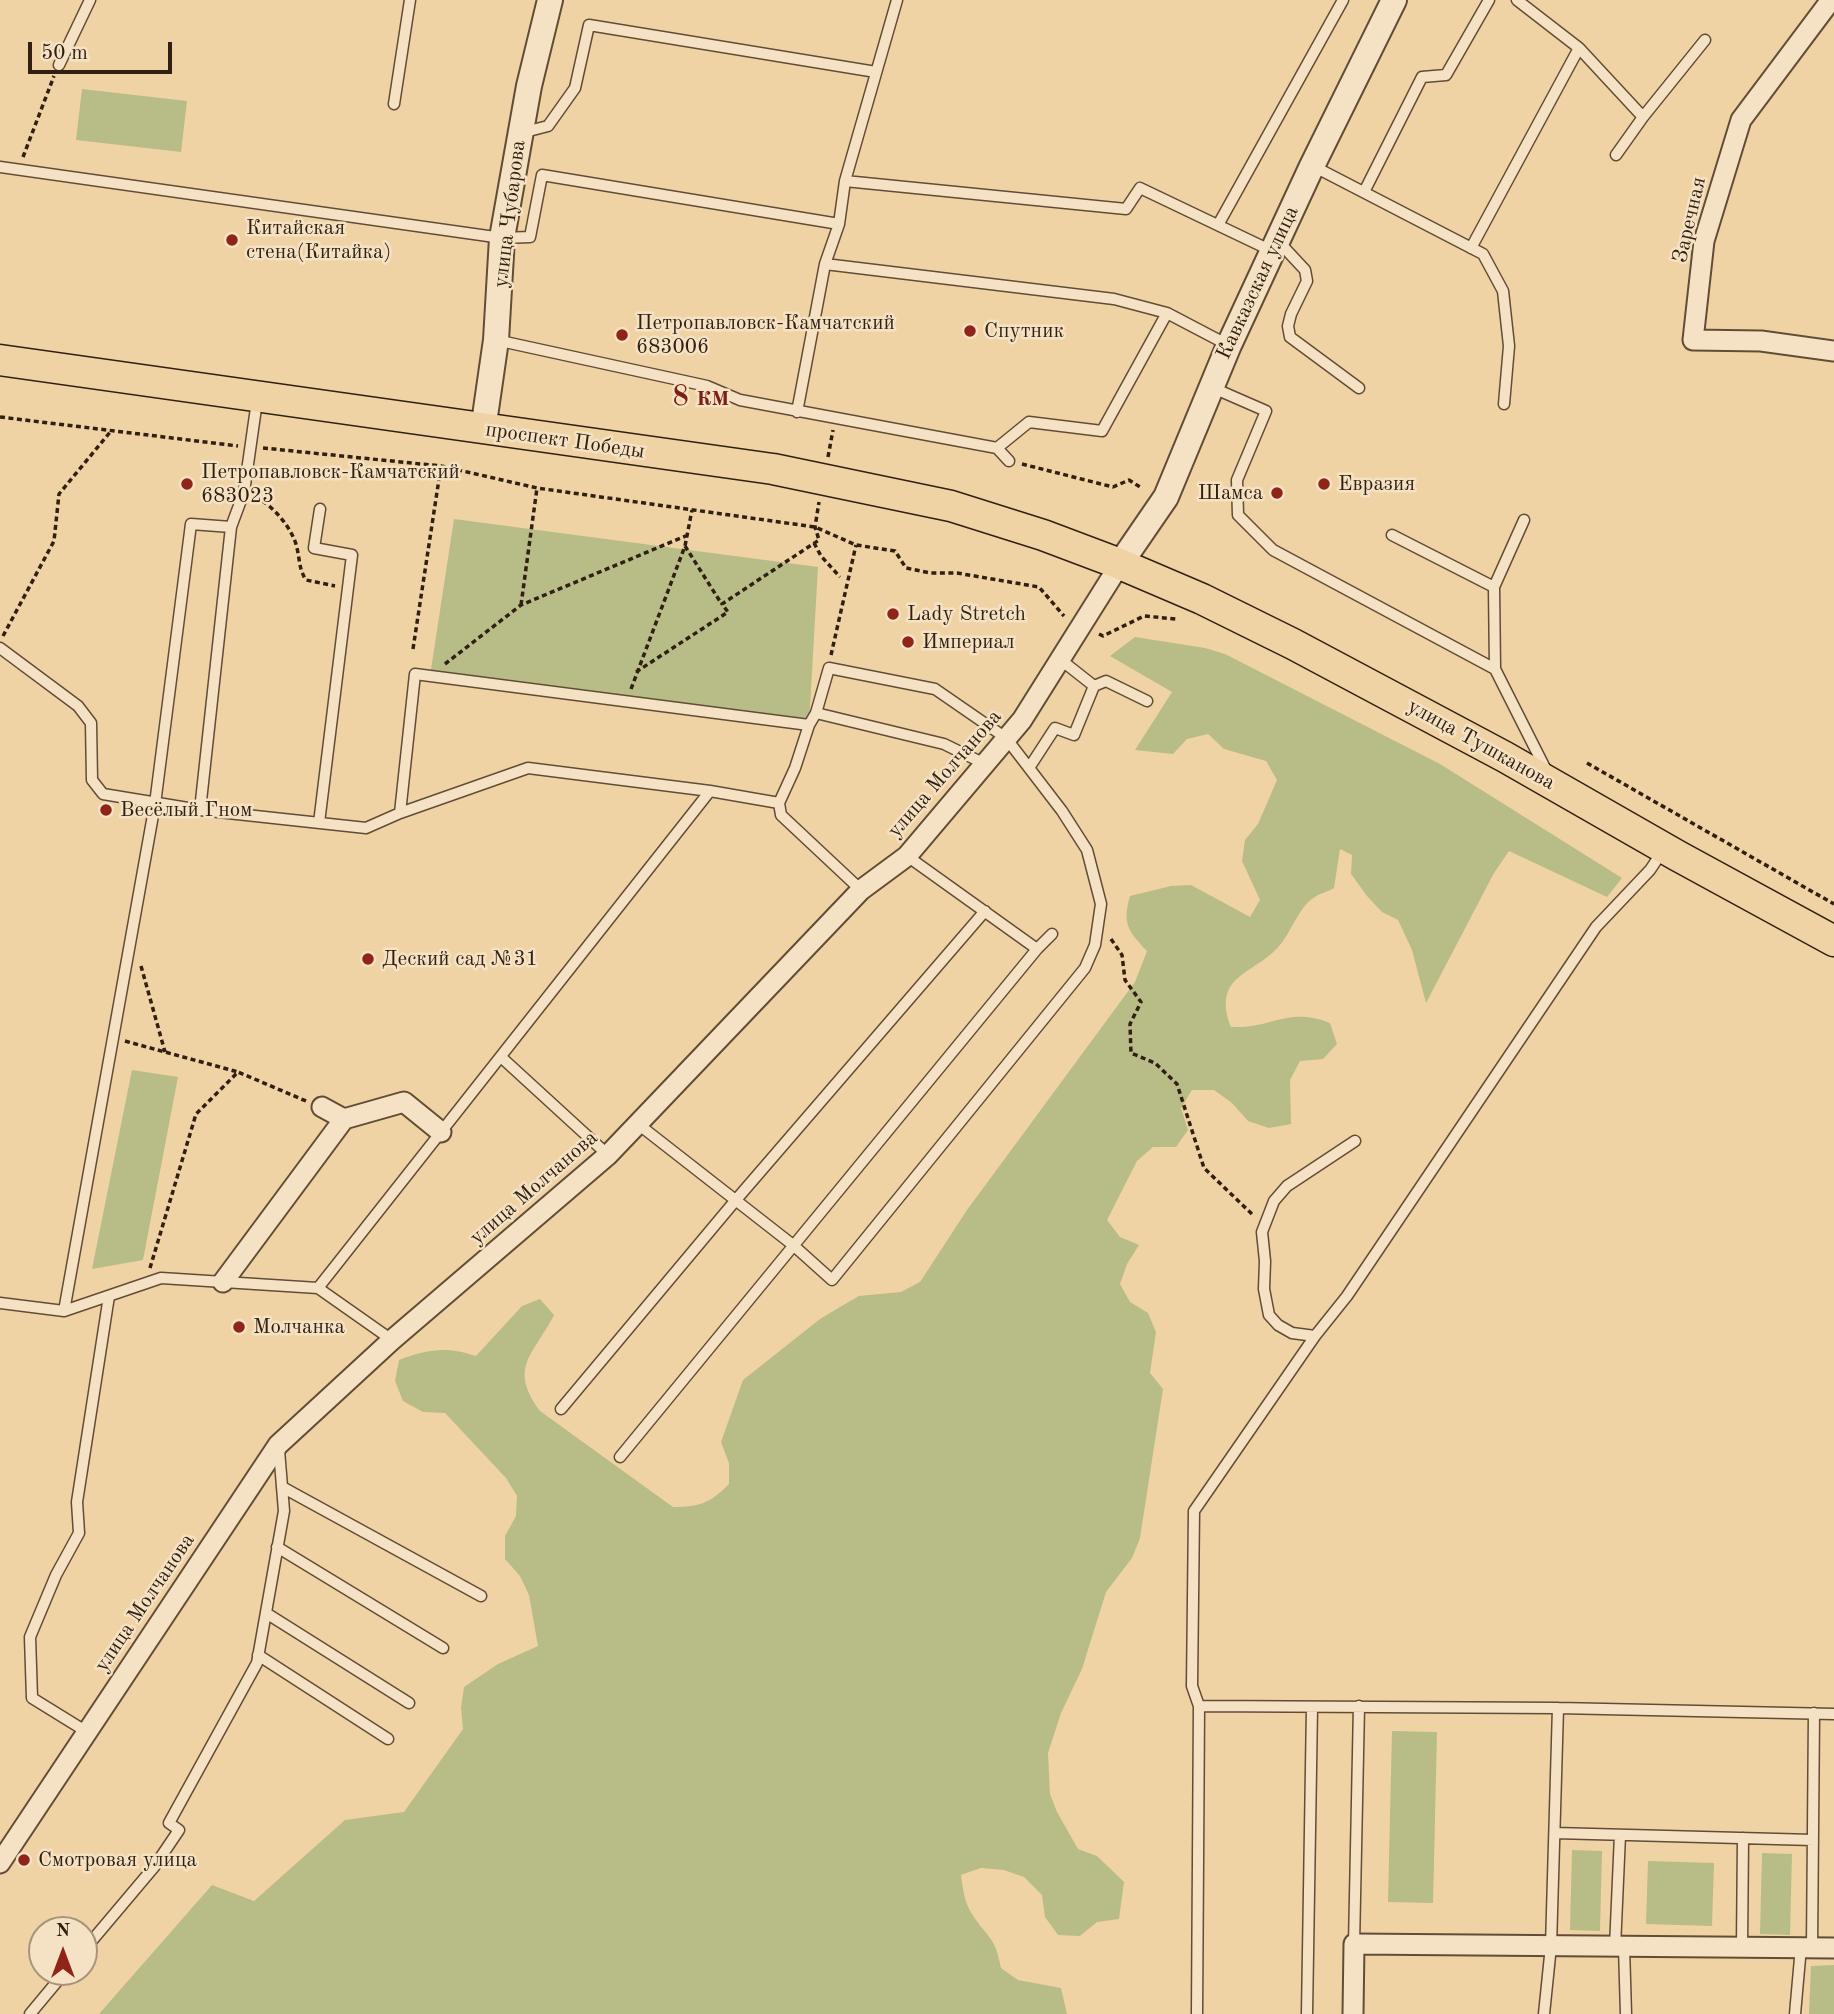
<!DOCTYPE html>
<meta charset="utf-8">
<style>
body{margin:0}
#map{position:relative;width:1834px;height:2014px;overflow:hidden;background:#f0d3a4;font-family:"Old Standard TT",serif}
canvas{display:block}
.north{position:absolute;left:28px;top:1916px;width:70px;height:70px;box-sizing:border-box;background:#f5e2c4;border:2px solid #a7947c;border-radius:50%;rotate:0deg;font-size:19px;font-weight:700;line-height:28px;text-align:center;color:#312011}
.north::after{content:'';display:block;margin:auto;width:24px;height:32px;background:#8f2418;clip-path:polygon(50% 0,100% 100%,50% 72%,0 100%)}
.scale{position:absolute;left:28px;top:42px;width:144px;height:32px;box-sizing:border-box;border:4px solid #312011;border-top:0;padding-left:9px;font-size:21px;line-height:24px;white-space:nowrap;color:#312011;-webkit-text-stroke:5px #f5e2c4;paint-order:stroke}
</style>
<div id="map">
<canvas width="1834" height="2014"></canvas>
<div class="north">N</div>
<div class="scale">50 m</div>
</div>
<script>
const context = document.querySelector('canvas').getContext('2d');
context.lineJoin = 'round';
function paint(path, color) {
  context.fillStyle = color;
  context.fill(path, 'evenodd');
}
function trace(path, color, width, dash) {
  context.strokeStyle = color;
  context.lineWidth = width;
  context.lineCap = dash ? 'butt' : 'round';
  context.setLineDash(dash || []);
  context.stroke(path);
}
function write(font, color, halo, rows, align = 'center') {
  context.font = font + ' "Old Standard TT",serif';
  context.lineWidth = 5;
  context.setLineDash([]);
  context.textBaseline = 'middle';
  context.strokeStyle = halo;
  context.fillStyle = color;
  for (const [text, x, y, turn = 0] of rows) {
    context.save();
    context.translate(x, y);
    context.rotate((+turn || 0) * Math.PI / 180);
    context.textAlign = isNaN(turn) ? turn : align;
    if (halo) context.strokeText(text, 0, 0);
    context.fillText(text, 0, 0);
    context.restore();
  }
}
paint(new Path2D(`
 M 82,89 L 187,101 L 181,152 L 76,140 Z
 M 454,519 L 818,567 L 809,725 L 430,676 Z
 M 1135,637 L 1205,648 L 1225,654 L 1440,764 L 1622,878 L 1607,897 L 1509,851 L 1494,873 L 1426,1003 L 1412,950 L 1398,920 L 1382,912 L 1367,896 L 1351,874 L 1352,855 L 1340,849 L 1334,888 C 1328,892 1320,893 1315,897 C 1300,905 1291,932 1280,945 C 1255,975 1211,974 1231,1027 C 1272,1029 1287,1006 1330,1023 L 1337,1044 L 1323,1059 L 1300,1061 L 1290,1080 L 1291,1124 L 1269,1128 L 1248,1121 L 1232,1103 L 1214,1090 L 1192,1090 L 1181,1108 L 1188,1130 L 1176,1147 L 1153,1147 L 1137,1161 L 1107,1220 L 1120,1237 L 1139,1245 L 1127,1264 L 1120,1284 L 1130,1302 L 1148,1313 L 1156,1332 L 1150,1373 L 1163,1389 L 1140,1538 L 1132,1558 L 1106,1592 L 1082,1669 L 1061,1713 L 1048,1753 L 1050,1794 L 1057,1812 L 1078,1849 L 1097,1856 L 1124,1882 L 1119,1919 L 1097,1922 L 1080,1936 L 1058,1935 L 1045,1917 L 1042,1895 L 1024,1877 L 1004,1870 L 981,1868 L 961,1875 C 963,1889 964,1902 972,1914 C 987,1938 995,1935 1001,1968 L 1018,1980 L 1061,1988 L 1067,2014 L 99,2014 L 212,1885 L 254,1901 L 345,1820 L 404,1812 L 463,1729 L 461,1708 L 464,1687 L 498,1664 L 538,1646 L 529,1595 L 520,1576 L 505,1559 L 505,1536 L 516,1516 L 517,1496 L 506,1478 L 445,1413 L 423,1412 L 403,1401 L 395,1381 L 399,1360 C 427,1349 447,1346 476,1356 L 522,1306 L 540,1299 L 554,1315 C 533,1356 508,1367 540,1411 L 673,1507 C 700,1507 710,1503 729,1484 L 729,1463 L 721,1442 L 743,1380 L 820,1319 L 840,1307 L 859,1296 L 901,1292 L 920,1282 L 967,1210 L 1135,982 L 1147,951 C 1128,931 1122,923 1130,896 L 1171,886 L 1191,885 L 1250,917 L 1260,900 L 1242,861 L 1245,840 L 1258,824 L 1277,780 L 1266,761 L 1224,749 L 1208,734 L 1187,739 L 1173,754 L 1135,750 L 1172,692 L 1110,656 Z
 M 132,1070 L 178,1077 L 143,1260 L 92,1269 Z
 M 1392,1731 L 1437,1732 L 1433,1903 L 1388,1902 Z
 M 1572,1850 L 1602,1851 L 1600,1931 L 1570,1930 Z
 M 1762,1853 L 1792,1854 L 1790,1935 L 1760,1934 Z
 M 1648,1861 L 1714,1863 L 1712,1926 L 1646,1924 Z
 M 1834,1965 L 1834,2014 L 1809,2014 L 1811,1966 Z`), '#b8bc87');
const service = new Path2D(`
 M 1579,48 L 1643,117
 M 59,65 L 90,0
 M 394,104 L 410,0
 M 521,133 L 548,126 L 575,88 L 589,25 L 876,72
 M 1616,155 L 1643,117 L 1705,40
 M 1313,166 L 1483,254 L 1503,291 L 1509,346 L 1504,404
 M 0,167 L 502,238 L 530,237 L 542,175 L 839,224
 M 845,181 L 1126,209 L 1140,188 L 1272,251
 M 1364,192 L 1422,77 L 1446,75 L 1489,0
 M 1218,225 L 1343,0
 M 1278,241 L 1305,270 L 1307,281 L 1291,314 L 1288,326 L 1290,337 L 1359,388
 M 1471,248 L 1579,48 L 1517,0
 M 825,264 L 1114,299 L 1167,313 L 1228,345
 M 496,340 L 707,386 L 740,400 L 997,448 L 1009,461
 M 1211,387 L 1266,411 L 1237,480 L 1238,515 L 1273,550 L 1495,669 L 1547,772
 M 797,412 L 825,264 L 839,224 L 845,181 L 897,0
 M 997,448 L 1029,422 L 1102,431 L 1167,313
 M 1392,535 L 1494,587
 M 0,648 L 78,706 L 91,723 L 92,780 L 103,794 L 200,810 L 366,828 L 400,813 L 528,768 L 710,791 L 779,803 L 781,815 L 861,890
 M 1495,669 L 1494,587 L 1524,520
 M 1094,686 L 1106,681 L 1147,701
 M 816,713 L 944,744 L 985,764
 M 1029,768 L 1055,728 L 1074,735 L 1094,686 L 1061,660
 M 200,810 L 231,527
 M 400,813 L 415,674 L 809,725 L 795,768 L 779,803
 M 319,823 L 352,555 L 314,548 L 320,509
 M 907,856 L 1037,949 L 1052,934
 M 501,1057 L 608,1155
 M 638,1124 L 793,1245 L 832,1280 L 1085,968 L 1095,945 L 1101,904 L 1087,850 L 1062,811 L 1006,738 L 935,689 L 829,668 L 816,713 L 809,725
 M 1355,1141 L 1287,1186 L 1274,1201 L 1262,1232 L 1265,1261 L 1264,1289 L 1269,1315 L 1278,1325 L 1292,1333 L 1315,1336 L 1347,1296 L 1596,927 L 1650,870 L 1662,852
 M 318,1288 L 710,791
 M 0,1303 L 64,1311 L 161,1278 L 318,1288 L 392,1340
 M 64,1311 L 155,804 L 191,524 L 231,527 L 244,492 L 257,401
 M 561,1409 L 735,1201 L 985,911
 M 620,1457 L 1037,949
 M 282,1487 L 481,1596
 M 277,1547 L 443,1648
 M 266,1613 L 409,1703
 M 258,1655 L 388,1739
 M 1199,1706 L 1192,1686 L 1194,1511 L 1315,1336
 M 87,1732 L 32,1698 L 30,1637 L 56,1575 L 79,1533 L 77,1502 L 109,1296
 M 1555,1833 L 1813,1840
 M 1354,1944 L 1359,1706
 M 1615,1947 L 1620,1835
 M 1624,1947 L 1626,2014
 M 1742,1947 L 1743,1838
 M 1812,1947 L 1814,1713
 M 84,1950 L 154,1867 L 179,1830 L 169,1823 L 257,1663 L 284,1511 L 279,1450
 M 30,2014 L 65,1972
 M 1197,2014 L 1199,1706 L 1558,1708 L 1834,1714
 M 1307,2014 L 1312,1707
 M 1544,2014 L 1551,1946 L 1558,1708
 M 1795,2014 L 1801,1947`);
const minor = new Path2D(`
 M 1831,0 L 1741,120 L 1704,241 L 1693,340 L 1761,341 L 1834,351
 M 322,1107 L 344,1119 L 404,1102 L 441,1132
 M 223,1282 L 344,1119
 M 0,1863 L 278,1445 L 392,1340 L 608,1155 L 861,890 L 907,856 L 1022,720 L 1120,564
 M 1353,2014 L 1354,1944 L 1834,1948`);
const tertiary = new Path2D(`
 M 483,430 L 496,340 L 502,238 L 529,86 L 550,0
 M 1120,564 L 1166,497 L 1229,345 L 1312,166 L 1394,0`);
const primary = new Path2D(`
 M 0,360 L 773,469 L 951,506 L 1043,535 L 1120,564 L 1202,599 L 1293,644 L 1505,757 L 1678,856 L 1834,941`);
trace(service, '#614d36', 13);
trace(minor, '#614d36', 23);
trace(tertiary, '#614d36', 28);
trace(primary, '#312011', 33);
trace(new Path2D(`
 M 23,157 L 54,76
 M 0,417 L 238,446
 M 263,448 L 441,466 L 537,488 L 815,527 L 856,545 L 895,551 L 906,568 L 930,573 L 957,573 L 1039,587 L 1064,616
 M 828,457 L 833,430
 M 1022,464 L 1113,487 L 1129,480 L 1140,487
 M 255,497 C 273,505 293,529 297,548 C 300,561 299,569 306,580 L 335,586
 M 814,543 L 821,556 L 840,577
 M 685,546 L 721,603
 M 521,605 L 537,488
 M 1099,634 L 1103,636 L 1144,616 L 1176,619
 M 3,636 L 54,541 L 59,494 L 111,431
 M 413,649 L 441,466
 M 831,655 L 856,545
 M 445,664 L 521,605 L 688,535
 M 636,672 L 728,612 L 722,604 L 819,540 L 815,527 L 819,502
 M 631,689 L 685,546 L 692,510
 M 1587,763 L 1834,904
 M 1111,939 L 1122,955 L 1125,980 L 1141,1002 L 1130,1024 L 1131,1053 L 1155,1063 L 1177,1084 L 1204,1168 L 1254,1216
 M 141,966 L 165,1052
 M 125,1041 L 238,1072
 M 150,1268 L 196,1114 L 238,1072 L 306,1101`), '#312011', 3.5, [5, 3.5]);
trace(service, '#f5e2c4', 10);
trace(minor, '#f5e2c4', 19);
trace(tertiary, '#f5e2c4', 24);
trace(primary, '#f0d3a4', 30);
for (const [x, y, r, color] of [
 [232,240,7,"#8f2418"],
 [970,331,7,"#8f2418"],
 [622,335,7,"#8f2418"],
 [187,484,7,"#8f2418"],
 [1324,484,7,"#8f2418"],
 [1277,493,7,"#8f2418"],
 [893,614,7,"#8f2418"],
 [908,642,7,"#8f2418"],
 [106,810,7,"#8f2418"],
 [368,959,7,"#8f2418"],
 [239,1327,7,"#8f2418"],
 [24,1860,7,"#8f2418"]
]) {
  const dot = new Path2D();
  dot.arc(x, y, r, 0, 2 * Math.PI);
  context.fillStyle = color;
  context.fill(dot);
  trace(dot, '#f5e2c4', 2.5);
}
write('21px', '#312011', '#f5e2c4', [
 ["улица Чубарова",510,214,-83],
 ["Заречная",1690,220,-77],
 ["Кавказская улица",1258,283,-65],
 ["проспект Победы",565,441,8],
 ["улица Тушканова",1481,745,29],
 ["улица Молчанова",945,774,-49],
 ["улица Молчанова",534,1188,-41],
 ["улица Молчанова",145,1603,-56]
]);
write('21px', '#312011', '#f5e2c4', [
 ["Китайская",246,228],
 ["стена(Китайка)",246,252],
 ["Петропавловск-Камчатский",636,323],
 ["683006",636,347],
 ["Спутник",984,331],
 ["Петропавловск-Камчатский",201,472],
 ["683023",201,496],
 ["Евразия",1338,484],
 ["Шамса",1263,493,"right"],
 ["Lady Stretch",907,614],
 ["Империал",922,642],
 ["Весёлый Гном",120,810],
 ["Деский сад №31",382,959],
 ["Молчанка",253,1327],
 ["Смотровая улица",38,1860]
], 'left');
write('bold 28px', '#7a1f14', '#f5e2c4', [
 ["8 км",701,398]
]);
</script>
